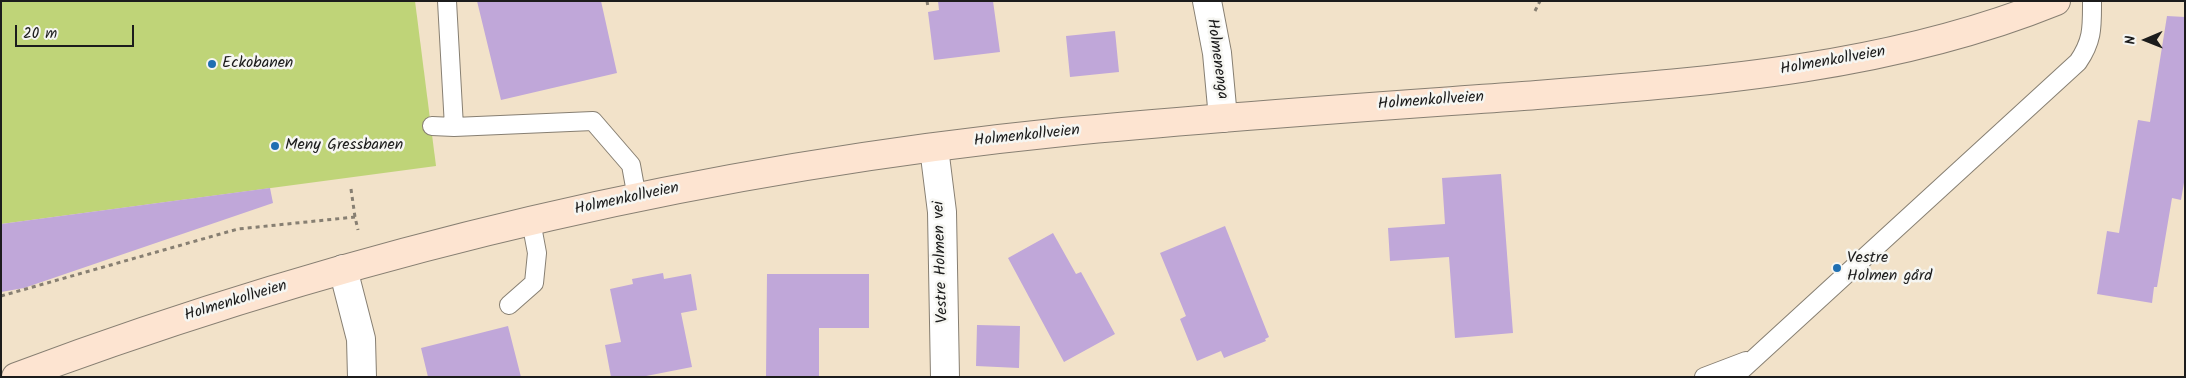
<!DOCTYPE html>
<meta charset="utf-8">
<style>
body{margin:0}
#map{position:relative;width:2186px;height:378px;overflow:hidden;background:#f2e2c9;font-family:Kalam,sans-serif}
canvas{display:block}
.frame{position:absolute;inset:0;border:2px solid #1c1c1c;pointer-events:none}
.north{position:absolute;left:2121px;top:15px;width:50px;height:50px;-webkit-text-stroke:4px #f6f6f2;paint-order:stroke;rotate:269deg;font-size:14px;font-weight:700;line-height:20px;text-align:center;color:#1c1c1c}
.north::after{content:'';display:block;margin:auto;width:18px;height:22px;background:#1c1c1c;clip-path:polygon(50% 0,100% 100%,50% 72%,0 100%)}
.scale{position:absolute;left:15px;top:25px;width:119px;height:22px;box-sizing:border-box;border:2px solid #1c1c1c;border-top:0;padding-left:6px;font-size:15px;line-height:18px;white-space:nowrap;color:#1c1c1c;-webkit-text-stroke:4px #f6f6f2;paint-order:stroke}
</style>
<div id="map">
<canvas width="2186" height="378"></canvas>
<div class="frame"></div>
<div class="north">N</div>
<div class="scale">20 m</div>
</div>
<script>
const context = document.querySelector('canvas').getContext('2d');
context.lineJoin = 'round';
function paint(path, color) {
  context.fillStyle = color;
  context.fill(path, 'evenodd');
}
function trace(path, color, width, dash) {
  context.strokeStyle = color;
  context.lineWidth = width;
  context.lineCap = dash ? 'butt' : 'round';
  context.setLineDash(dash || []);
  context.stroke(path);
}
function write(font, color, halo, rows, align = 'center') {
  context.font = font + ' Kalam,sans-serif';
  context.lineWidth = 5;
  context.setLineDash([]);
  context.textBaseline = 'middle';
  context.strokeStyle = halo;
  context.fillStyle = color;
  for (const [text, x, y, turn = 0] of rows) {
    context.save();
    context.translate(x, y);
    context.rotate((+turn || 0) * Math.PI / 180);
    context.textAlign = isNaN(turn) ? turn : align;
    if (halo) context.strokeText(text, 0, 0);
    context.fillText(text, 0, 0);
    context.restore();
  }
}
paint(new Path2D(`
 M 1,1 L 415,1 L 436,166 L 1,224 Z`), '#bfd478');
paint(new Path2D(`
 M 477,1 L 601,1 L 617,73 L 501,100 Z
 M 938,1 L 993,1 L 1000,52 L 934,60 L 928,12 L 939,10 Z
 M 2167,16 L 2185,17 L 2185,177 L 2181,200 L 2172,198 L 2157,287 L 2154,287 L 2152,303 L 2097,294 L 2107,231 L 2119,233 L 2138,120 L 2150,122 Z
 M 1115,31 L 1119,72 L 1070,77 L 1066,36 Z
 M 1501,174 L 1513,333 L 1455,338 L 1449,257 L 1390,261 L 1388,228 L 1445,224 L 1442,178 Z
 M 270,188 L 273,203 L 24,288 L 1,292 L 1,224 Z
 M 1225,226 L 1269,337 L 1265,339 L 1266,341 L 1224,358 L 1221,351 L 1197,361 L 1180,319 L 1186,316 L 1160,253 Z
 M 1053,233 L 1076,274 L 1081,272 L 1115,334 L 1064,362 L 1008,258 Z
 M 663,273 L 664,279 L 691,274 L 697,310 L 681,313 L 692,367 L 641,377 L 611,377 L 605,345 L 621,342 L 610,289 L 633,284 L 632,279 Z
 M 767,274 L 869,274 L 869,328 L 819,328 L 819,377 L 766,377 Z
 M 977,325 L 1020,326 L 1019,368 L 976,366 Z
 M 508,326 L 521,377 L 428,377 L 421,348 Z`), '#c0a7d9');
const service = new Path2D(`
 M 447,1 L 454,127 L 593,121 L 631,165 L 637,198
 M 432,126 L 454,127
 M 509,305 L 534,283 L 537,253 L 531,221
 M 1704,377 L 1746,361
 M 1734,377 L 2078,62 C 2093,40 2092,27 2092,1`);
const minor = new Path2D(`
 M 1207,1 L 1217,53 L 1223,118
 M 934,148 L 942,212 L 945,377
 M 343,269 L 361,339 L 362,377`);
const secondary = new Path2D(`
 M 16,377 C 353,251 706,168 1063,132 C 1216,117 1369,107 1523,96 C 1703,82 1886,70 2056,1`);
trace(service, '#877f72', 20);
trace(minor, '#877f72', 30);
trace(secondary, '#877f72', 30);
trace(new Path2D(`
 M 927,1 L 928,7
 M 1535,11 L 1540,1
 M 351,189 L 355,217
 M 1,296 L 238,229 L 355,217 L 358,230`), '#877f72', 3, [4, 4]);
trace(service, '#fff', 18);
trace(minor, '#fff', 28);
trace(secondary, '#fde4d1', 28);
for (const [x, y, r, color] of [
 [212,64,5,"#1f6fb2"],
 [275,146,5,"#1f6fb2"],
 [1837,268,5,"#1f6fb2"]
]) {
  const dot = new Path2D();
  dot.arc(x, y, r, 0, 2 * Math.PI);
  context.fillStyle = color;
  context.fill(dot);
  trace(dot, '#f6f6f2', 2);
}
write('16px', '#1c1c1c', '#f6f6f2', [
 ["Holmenenga",1216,59,82],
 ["Holmenkollveien",1833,62,-10],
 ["Holmenkollveien",1431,102,-4],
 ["Holmenkollveien",1027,137,-6],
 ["Holmenkollveien",627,200,-12],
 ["Vestre Holmen vei",942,262,-92],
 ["Holmenkollveien",236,302,-17]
]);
write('16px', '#1c1c1c', '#f6f6f2', [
 ["Eckobanen",222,64],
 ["Meny Gressbanen",285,146],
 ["Vestre",1847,259],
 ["Holmen gård",1847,277]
], 'left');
</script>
